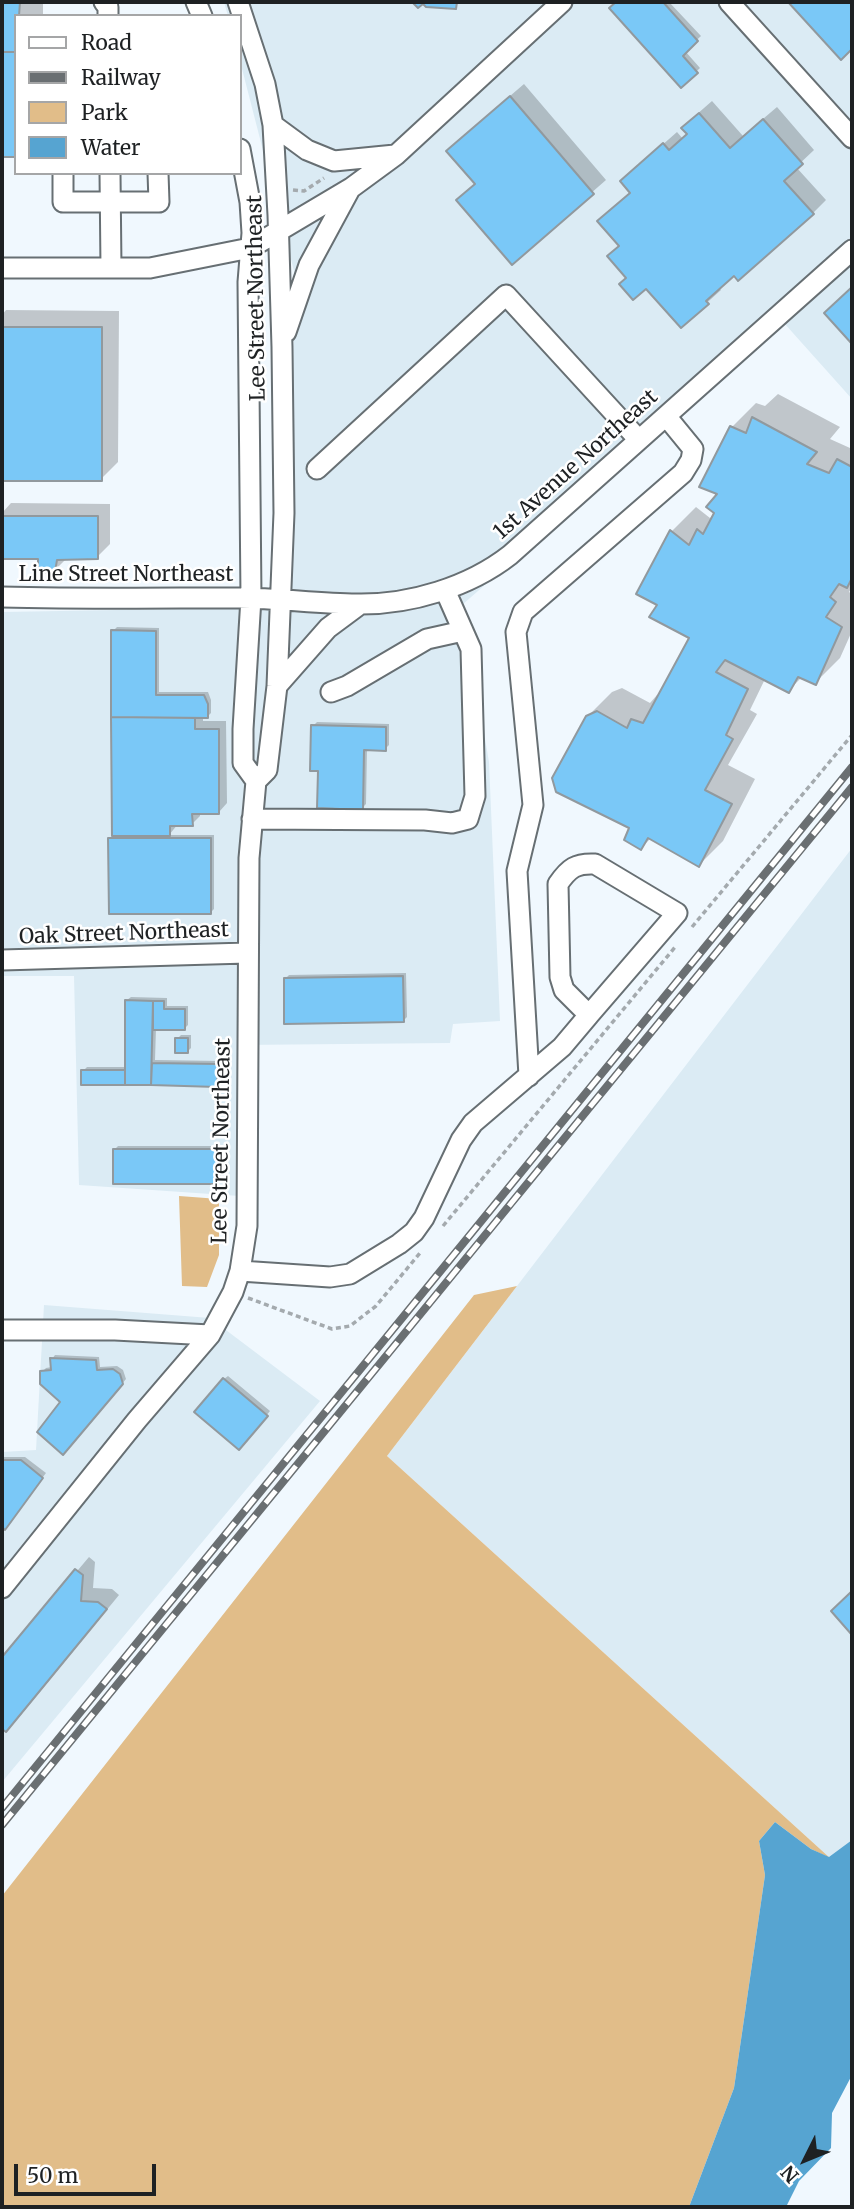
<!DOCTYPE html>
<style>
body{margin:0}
#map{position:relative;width:854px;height:2209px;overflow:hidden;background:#f0f8fe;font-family:Merriweather,serif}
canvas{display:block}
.frame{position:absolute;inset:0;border:4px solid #1e2123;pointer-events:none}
.legend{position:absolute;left:14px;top:14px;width:228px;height:161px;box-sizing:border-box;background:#fff;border:2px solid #a5a6a7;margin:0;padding:9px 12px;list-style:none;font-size:21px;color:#1e2123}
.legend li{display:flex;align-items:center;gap:14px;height:35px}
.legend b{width:35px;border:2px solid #a5a6a7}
.north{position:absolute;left:770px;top:2125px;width:70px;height:70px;-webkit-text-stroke:5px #fff;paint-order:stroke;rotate:227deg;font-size:19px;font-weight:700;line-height:28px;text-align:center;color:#1e2123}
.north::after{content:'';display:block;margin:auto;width:24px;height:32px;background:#1e2123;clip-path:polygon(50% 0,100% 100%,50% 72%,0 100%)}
.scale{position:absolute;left:14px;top:2164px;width:142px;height:32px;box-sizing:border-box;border:4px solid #1e2123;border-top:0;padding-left:9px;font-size:21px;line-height:24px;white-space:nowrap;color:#1e2123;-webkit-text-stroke:5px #fff;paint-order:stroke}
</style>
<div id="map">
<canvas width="854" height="2209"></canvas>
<div class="frame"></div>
<ul class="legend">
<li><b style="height:9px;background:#fff"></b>Road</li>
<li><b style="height:9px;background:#6a6f72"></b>Railway</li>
<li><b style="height:19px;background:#e1bd89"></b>Park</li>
<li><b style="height:19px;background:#56a4d1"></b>Water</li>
</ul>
<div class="north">N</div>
<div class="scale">50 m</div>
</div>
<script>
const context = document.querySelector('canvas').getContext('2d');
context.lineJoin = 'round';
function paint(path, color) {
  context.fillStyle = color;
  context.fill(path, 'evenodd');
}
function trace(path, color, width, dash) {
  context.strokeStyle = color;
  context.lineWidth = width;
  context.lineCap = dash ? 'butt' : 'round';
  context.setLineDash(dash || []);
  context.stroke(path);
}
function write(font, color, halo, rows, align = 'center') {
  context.font = font + ' Merriweather,serif';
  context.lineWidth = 5;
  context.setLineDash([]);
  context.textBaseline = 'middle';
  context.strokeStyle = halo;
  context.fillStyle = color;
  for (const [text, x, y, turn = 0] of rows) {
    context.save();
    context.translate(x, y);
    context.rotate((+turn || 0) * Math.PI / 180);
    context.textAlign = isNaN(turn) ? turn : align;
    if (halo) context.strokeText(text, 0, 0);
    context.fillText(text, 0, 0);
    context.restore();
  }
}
paint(new Path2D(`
 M 224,2 L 852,2 L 852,399 L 784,323 L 462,605 L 489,762 L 500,1021 L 453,1024 L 450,1043 L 240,1045 L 240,1196 L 79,1185 L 74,976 L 2,976 L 2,612 L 291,607 L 294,271 L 240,61 L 240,16 L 228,16 Z
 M 852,848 L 852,1840 L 830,1858 L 387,1456 Z
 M 44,1305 L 210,1318 L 320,1401 L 2,1782 L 2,1452 L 36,1450 Z`), '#dbebf4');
paint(new Path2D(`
 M 179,1196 L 219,1199 L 219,1255 L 207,1287 L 182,1286 Z
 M 517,1286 L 387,1456 L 830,1858 L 811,1849 L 775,1822 L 759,1841 L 765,1875 L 734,2088 L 689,2207 L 2,2207 L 2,1896 L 474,1295 Z`), '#e1bd89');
paint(new Path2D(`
 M 775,1822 L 811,1849 L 829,1857 L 852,1840 L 852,2075 L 832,2113 L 831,2148 L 799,2181 L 786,2207 L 689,2207 L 734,2088 L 765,1875 L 759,1841 Z`), '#56a4d1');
paint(new Path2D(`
 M 2,2 L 43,2 L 43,16 L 16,16 L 16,155 L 2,155 Z
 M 618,2 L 669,2 L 701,36 L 685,51 L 700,68 L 681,86 L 611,9 Z
 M 791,2 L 852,2 L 852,47 L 841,57 Z
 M 524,84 L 606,180 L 512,262 L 476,183 L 461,138 Z
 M 712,101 L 743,136 L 777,107 L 814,150 L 796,167 L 826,200 L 813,213 L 719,288 L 721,290 L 681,326 L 646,286 L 628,277 L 621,245 L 635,169 L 677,132 L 683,139 L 688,134 L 696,115 Z
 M 6,310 L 119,311 L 118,462 L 101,479 L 2,479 L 2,315 Z
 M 778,394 L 840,427 L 830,439 L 850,448 L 852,446 L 852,587 L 849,592 L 852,594 L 852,631 L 840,658 L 815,683 L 802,677 L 788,691 L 765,679 L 750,710 L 757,714 L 728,765 L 755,779 L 723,841 L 699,865 L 651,838 L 641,848 L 587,717 L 612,692 L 622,688 L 650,703 L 657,695 L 660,696 L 692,638 L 659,604 L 638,593 L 672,531 L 696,507 L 710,518 L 717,512 L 732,427 L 756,403 L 765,406 Z
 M 11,503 L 110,504 L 110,544 L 97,557 L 67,558 L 54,571 L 40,557 L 2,558 L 2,513 Z
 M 117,627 L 159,628 L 159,692 L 208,692 L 211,700 L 211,713 L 207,717 L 203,717 L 203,721 L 226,721 L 227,803 L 219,812 L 200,812 L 200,816 L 192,824 L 178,824 L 169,835 L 214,835 L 214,909 L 211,912 L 110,839 L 114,836 L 113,631 Z
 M 317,722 L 389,724 L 389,745 L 385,749 L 367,748 L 366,804 L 362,808 L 313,726 Z
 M 406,973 L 407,1017 L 403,1021 L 285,979 L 289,975 Z
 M 131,997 L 167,998 L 167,1006 L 188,1006 L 188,1025 L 184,1029 L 156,1028 L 155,1060 L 221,1061 L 220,1081 L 216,1085 L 83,1083 L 83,1071 L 87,1067 L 127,1067 L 127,1000 Z
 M 181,1035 L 191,1035 L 191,1048 L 187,1052 L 177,1039 Z
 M 118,1146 L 221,1146 L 221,1179 L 217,1182 L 114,1150 Z
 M 55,1355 L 99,1357 L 100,1367 L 117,1366 L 123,1370 L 126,1379 L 67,1449 L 62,1402 L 42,1372 L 46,1368 L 52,1367 L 52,1359 Z
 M 228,1376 L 270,1411 L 243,1444 L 224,1379 Z
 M 2,1457 L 25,1457 L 46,1473 L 5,1527 L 2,1524 Z
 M 89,1557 L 95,1562 L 93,1588 L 112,1589 L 119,1595 L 19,1717 L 6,1730 L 2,1726 L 2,1660 Z`), '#0003');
const building = new Path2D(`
 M 2,2 L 20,2 L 19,16 L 16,16 L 16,52 L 2,52 Z
 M 412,2 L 457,2 L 456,9 L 426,7 L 423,4 L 418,8 Z
 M 616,2 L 663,2 L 698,41 L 683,56 L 698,73 L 681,88 L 609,8 Z
 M 788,2 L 852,2 L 852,49 L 841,60 Z
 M 2,52 L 16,52 L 16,157 L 2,157 Z
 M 510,96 L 594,194 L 512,265 L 456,200 L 475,184 L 446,151 Z
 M 699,113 L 730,148 L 763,119 L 803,164 L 784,181 L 814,214 L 738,281 L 734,276 L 706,301 L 709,304 L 681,328 L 646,289 L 633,300 L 619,284 L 626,278 L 607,256 L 619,246 L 597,221 L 630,193 L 620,181 L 663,143 L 669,150 L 687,134 L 681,128 Z
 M 852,287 L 852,344 L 824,313 Z
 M 2,327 L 102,327 L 102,481 L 2,481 Z
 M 752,417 L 817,452 L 807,464 L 829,473 L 837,459 L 852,467 L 852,578 L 847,588 L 839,584 L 830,597 L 836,602 L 826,617 L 842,627 L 816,685 L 798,677 L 789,693 L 725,660 L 716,672 L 748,689 L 726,735 L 733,739 L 705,790 L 732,804 L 699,867 L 648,838 L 641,850 L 624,840 L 629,828 L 556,792 L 552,778 L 586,716 L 597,711 L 627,728 L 631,719 L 643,723 L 689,638 L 649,617 L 657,605 L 636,594 L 670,530 L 689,545 L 697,529 L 703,534 L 714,513 L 706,507 L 717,494 L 699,487 L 730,426 L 746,433 Z
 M 2,516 L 98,516 L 98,559 L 57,560 L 55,572 L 38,573 L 38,559 L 2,559 Z
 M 111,630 L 156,631 L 156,695 L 204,695 L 208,704 L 208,718 L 111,717 Z
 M 111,717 L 195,718 L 195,729 L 219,729 L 219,814 L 192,814 L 193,826 L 170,826 L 170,836 L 112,836 Z
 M 311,725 L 386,727 L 386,751 L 364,750 L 363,810 L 317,808 L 318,771 L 310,771 Z
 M 108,838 L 211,838 L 211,914 L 109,914 Z
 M 403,976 L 404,1022 L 284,1024 L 284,978 Z
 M 125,1000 L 153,1001 L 151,1085 L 125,1085 Z
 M 153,1001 L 164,1001 L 164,1009 L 185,1009 L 185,1030 L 153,1030 Z
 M 175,1038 L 188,1038 L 188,1053 L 175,1053 Z
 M 152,1063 L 218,1064 L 217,1087 L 151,1085 Z
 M 81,1070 L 125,1070 L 125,1085 L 81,1085 Z
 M 113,1149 L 218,1149 L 218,1184 L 113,1184 Z
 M 50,1358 L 96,1360 L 97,1370 L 113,1369 L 120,1374 L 123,1384 L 63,1455 L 37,1432 L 60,1402 L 40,1384 L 40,1371 L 51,1370 Z
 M 223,1378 L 268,1416 L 239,1450 L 194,1412 Z
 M 2,1460 L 21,1460 L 43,1478 L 5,1530 L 2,1527 Z
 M 75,1569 L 83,1575 L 81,1601 L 98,1602 L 107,1609 L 6,1732 L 2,1729 L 2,1657 Z
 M 852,1591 L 852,1635 L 831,1611 Z`);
paint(building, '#7ac8f7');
trace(building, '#91999e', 2);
const minor = new Path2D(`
 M 104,2 L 108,7 L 108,16
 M 196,2 L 202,16
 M 238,2 L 265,84 L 273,125 L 278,215 L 282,347 L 284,513 L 277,686 L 267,770 L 256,781
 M 729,2 L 852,138
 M 273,125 L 307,150 L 334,161 L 395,155
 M 63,173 L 63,202 L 159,202 L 158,173
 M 110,173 L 111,268
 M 2,268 L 150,268 L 250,248 L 351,188 L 396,155 L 562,2
 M 286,332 L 309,265 L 349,191
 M 317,469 L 506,295 L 639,440
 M 2,597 C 81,599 161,598 240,598 C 279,598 318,604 357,604 C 410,605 469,587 510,555 L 852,250
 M 277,686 L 328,628 L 359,605
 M 331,692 L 347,686 L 427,639 L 463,631
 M 252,819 L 425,820 L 452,823 L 468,819 L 475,796 L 471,649 L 445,590
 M 2,960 L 247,953
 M 529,1076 L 517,871 L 533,805 L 516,632 L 523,612 L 683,473 L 691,460 L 693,449 L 666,416
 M 240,1271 L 330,1277 L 350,1274 L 399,1244 L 414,1232 L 424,1218 L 461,1140 L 473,1123 L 562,1047 L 589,1015 L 564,990 L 560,977 L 558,884 C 569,868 576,863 595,864 L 677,913 L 589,1015
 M 2,1330 L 115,1330 L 210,1335
 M 2,1588 L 137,1420 L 210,1335 L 233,1292 L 240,1271 L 247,1226 L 249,858 L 256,781 L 243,763 L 243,729 L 251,598 L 248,282 L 252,233 L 250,202 L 240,149`);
trace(minor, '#676f73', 23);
trace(new Path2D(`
 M 293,190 L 304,191 L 324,178
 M 692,927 L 852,735
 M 443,1226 L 676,946
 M 248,1298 L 332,1329 L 350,1326 L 376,1306 L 420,1253`), '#a4aaae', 3.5, [5, 3.5]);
trace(minor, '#fff', 19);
const rail = new Path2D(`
 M 2,1808 L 852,767
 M 2,1825 L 852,787`);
trace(rail, '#6a6f72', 8);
trace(rail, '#fff', 5, [16]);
write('21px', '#1e2123', '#fff', [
 ["Lee Street Northeast",257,298,-91],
 ["1st Avenue Northeast",576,465,-42],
 ["Line Street Northeast",126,575],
 ["Oak Street Northeast",124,934,-2],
 ["Lee Street Northeast",222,1141,-89]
]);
</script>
